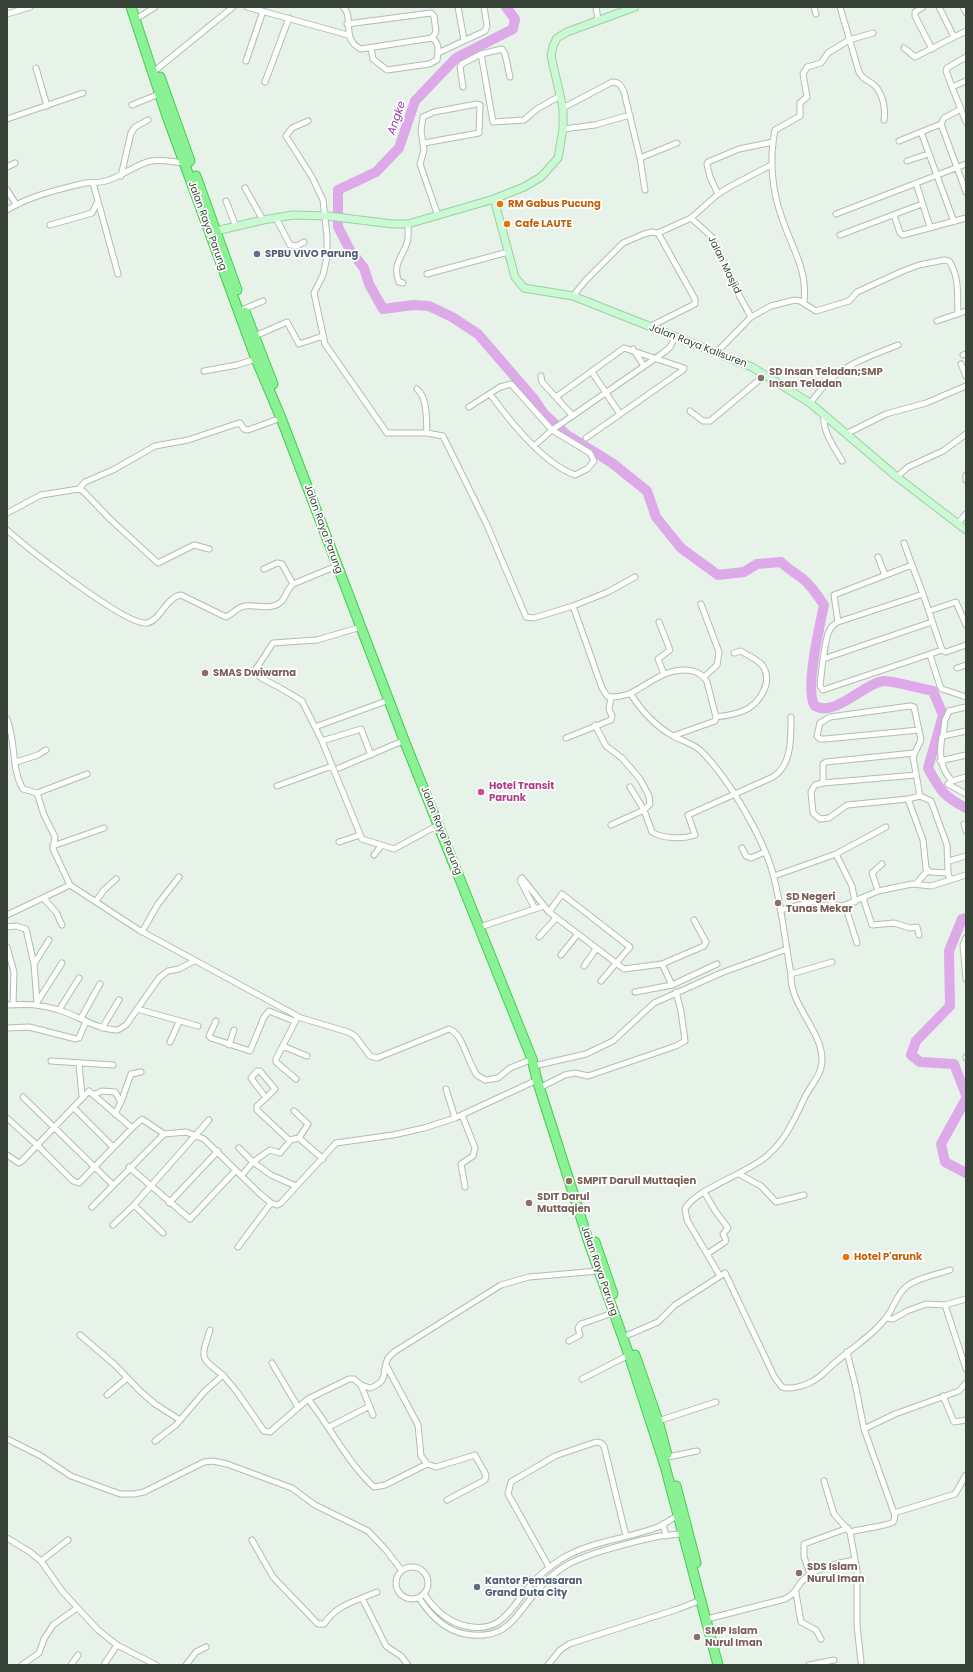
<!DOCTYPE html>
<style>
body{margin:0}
#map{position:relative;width:973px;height:1672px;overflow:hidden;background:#e7f2e9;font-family:Poppins,sans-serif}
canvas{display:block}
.frame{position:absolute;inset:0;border:8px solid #374437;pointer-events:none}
</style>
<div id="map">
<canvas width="973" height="1672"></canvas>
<div class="frame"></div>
</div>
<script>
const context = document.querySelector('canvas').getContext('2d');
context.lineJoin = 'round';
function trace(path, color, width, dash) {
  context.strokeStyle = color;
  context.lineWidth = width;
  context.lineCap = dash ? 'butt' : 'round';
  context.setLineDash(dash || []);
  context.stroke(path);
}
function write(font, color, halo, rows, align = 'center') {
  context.font = font + ' Poppins,sans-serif';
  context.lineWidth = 3.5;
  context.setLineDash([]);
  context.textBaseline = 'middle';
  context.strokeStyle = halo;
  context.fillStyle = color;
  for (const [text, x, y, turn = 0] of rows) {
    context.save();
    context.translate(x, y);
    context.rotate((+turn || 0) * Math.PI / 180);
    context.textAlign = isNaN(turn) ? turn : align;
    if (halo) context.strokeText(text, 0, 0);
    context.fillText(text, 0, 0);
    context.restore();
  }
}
trace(new Path2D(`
 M 506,7 L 515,19 L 513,29 L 456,58 L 415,101 L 399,148 L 376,172 L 338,190 L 338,227 L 350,250 L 364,268 L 369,284 L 383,309 L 413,305 L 429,306 L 452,317 L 478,334 L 534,399 L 544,414 L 567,435 L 612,463 L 647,491 L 656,517 L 668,532 L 681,548 L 718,575 L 744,572 L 757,564 L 781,562 C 788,569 794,572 802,578 C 811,585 818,596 824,605 C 820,625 804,691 815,706 C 836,717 864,683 884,681 C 890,680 923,689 933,691 L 943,715 L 928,768 C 940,790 943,796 966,808
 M 966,918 L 962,919 L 949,951 L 950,1006 L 916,1041 L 911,1055 L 920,1062 L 954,1064 L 966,1095
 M 966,1099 L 941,1144 L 945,1162 L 966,1173`), '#dea9e9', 10);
const minor = new Path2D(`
 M 247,7 L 348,35
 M 343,7 C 355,17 340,39 361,49 L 432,38 L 436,32 L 434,16 L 431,13 L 347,24
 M 458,7 L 464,40
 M 596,7 L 598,20
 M 814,7 L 816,14
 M 840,7 L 859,72 C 863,81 870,80 875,86 C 883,94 886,110 884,120
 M 923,7 L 915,12 L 915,16 L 932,49
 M 939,7 L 954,37
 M 963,7 L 966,13
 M 7,14 L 30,7
 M 136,19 L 155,7
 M 371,48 L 373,59 L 387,70 L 429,64 L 437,60 C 438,52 440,43 432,38
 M 904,48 L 915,57 L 966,31
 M 438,53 L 485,31 L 487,26 L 484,7
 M 246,61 L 263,11
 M 36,68 L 47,106
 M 157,69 L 233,7
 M 510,77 L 505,54 L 502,49 L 481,54 L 493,122 L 524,120 L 537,109 L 560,96
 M 966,81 L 952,87 L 966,122
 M 265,82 L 289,18
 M 463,87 L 460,67 L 462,64 L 481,54
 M 952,87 L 946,71 L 947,68 L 966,57
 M 132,105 L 159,94
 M 563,108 L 612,82 C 620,82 621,86 624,92 L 640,158 L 677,143
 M 7,119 L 83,93
 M 308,121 L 292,128 L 286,136 L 312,177 L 323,200 L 327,236 L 327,257 L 323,275 L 314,293 L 325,344 L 387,433 L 427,433 L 443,436 L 487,525 L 526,617 L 534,618 L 573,606 L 602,688 L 607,696 L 611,697
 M 941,124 L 966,192
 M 563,129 L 595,125 L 630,115
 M 899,141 L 921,132
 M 424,143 L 479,133 L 480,105 L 477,104 L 434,112 L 423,117 L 421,131 L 424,150 L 420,164 L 438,216
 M 640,158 L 645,190
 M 907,161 L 928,154
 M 7,167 L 15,163
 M 121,176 L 131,133 L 135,127 L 148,120
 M 93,183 L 118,274
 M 916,183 L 930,227
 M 245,188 L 263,220
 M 7,190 L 16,204
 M 718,194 L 710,177 L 707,164 L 708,162 L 739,149 L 773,142
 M 226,201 L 236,227
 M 7,210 C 29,196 60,189 85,183 C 92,182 99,183 106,181 C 123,176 136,164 151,161 C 161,159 173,162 184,163
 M 836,214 L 966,164
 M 894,215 L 900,233 L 903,235 L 966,218
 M 276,218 L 290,245 L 297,246 L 304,242
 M 691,218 L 712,237 L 738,293 L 751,317
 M 954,222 L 921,132 L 941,124 L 944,118 L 961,109
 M 50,225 L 92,213 L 97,203
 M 840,235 L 922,204
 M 427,274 L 508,252
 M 403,283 L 399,282 C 392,264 402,258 407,243 C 409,237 408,229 408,224
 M 573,296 L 586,280 L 623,243 L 644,234 L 652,232 L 658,233 L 691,218 L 718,194 L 731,186 L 771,165
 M 804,303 C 808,269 792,249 782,218 C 772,191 769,159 775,130 L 800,116 L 800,103 L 807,97 L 803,74 L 807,67 L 821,63 L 828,53 L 849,40 L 873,33
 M 244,309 L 263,301
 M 937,321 L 966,311
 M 649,327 L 695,304 L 695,299 L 658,233
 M 255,336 L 287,322 L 299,344 L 323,336
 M 633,349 L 644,366
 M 717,352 L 751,317 L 771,306 L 795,300 L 800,301 L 816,311 L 849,301 L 857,292 L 903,271 L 919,265 L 944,260 L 949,261 C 960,277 957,296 958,314
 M 963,355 L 966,354
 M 961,364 L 966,376
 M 204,371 L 237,365 L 256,359
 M 592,372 L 620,414
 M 541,376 L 542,382 L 573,416
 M 417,389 C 428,399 426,419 427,433
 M 556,397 L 624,348 L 684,368 L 683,370 L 586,438
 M 810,403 C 816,396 822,388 828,381 C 848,363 873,355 898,345
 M 469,407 L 500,387 L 511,384 L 552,430 L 590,453 L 594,461 L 587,469 L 575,475 C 544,464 509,420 490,394
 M 690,411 L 703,421 L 710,421 L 765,375
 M 824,414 C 822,432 834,446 842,461
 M 846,434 L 886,414 L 926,403 L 966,386
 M 534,446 L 552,430 L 663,353 L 670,347 L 676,336
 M 966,475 L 966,480
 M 897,477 L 908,467 L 943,451 L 966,434
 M 79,489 L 85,482 L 113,470 L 155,446 L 188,440 L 236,424 L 240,423 L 244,429 L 248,430 L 281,418
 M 7,513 L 41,495 L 79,489 L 83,491 L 111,520 L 158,563 L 194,545 L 209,549
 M 958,523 L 966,514
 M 7,530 C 25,546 127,627 147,623 C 161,620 166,597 181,595 L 226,617 C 233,614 237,607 245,606 C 257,604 271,611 281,602 C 286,597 287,589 293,584 L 339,565
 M 904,543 L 912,565 L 834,595 L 838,622 L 923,594 L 942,650 L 946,652 L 966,645
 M 878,557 L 885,575
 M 912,565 L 923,594
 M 264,569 L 277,563 L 282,564 L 293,584
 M 701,604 L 719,652 L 717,665 L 704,677
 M 573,606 L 608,592 L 635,577
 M 929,611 L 956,602 L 966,625
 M 659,622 L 670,650 L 658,659 L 664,674
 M 838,622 C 825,628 826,646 823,659 L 932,622
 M 361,627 L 317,640 L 273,643 L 254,672 L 263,679 L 282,689 L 302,701 L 322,741 L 362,839 L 394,849 L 440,824
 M 930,655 L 940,686 L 942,689 L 966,697
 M 823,659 L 820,686 L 823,690 L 942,650
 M 957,668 L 966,665
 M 630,693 C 641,710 655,726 673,736 C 682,741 695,744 702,752 C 729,779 765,840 774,878 C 782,909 785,942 791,974 C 789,1005 823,1031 822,1061 C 822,1075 809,1087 804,1099 C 794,1120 786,1139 768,1155 C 749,1173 695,1189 685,1209 L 687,1220 L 720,1276
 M 716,717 C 725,716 735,714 743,711 C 760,704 774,681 762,665 C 757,659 748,656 741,651 L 734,653
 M 7,719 C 16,741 11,769 23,789 L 37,793 L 44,815 L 55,837 L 53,849 L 70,885
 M 595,725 L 606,746 L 622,758 L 640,779 L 649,796 L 650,804 L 644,810 L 652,832 C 662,839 684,839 695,835 L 688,815 L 773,777 C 792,765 791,738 791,717
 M 315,727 L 389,700
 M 919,730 L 825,739 L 820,739 L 817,736 L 820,723 L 830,717 L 910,706 L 914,707 L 921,740 L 913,757 L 920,796 L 908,799 L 923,840 L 926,868 L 930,872 L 948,873 L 950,880
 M 943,736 L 945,720 L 949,711 L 966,707
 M 566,738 L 611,720 L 612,716 L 609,709 L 611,697 C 617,697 623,696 629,694 C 650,684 668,665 693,671 C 700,673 704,676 707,682 L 716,717 L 715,721 L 673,736
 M 322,741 L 361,729 L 371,755
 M 940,761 L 966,755
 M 16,762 L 38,755 L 46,750
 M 339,768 L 405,740
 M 966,777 L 952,781 L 948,784 L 966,794
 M 952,781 C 940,768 939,754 942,737 L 943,736 L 966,731
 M 823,783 L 823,764 L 826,762 L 914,753
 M 277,786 L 332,766
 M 37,793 L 87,774
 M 920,796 L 931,801 L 947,845 L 948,873
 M 908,799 L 847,805 L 829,818 L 820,819 L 813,813 L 811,792 L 815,785 L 823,783 L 916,775
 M 964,824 L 966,831
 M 611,825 L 644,810 L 630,787
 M 339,842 L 360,835
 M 53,846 L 104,828
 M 742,848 L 746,856 L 751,858 L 765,852
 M 836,854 L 852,886 L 855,902
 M 374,855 L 381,846
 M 949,861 L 966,856
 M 774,876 L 836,854 L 886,827
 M 916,884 L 928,870
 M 878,891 L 872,873 L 882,864
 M 45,897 L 44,899 L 56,912 L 62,925
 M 863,898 L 872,925 L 894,923 L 910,928 L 917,927 L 919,935
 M 96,901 L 104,890 L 116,879
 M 845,905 L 857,943
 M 535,909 L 520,880 L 522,878 L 549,912 L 624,969 L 662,964 L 704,946 L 706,942 L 694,920
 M 780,910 L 827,898 L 836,905 L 843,906 L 878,891 L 912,884 L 931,886 L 966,875
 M 549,912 L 562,894 L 630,947 L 601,981
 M 7,915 L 70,885 L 139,930 L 301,1018 L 348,1032 L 355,1036 L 370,1056 L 377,1058 L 449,1029 C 463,1033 468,1064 477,1075 C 479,1077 483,1078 485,1080 L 498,1078 L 510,1068 L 533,1059
 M 483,926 L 544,906
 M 7,927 L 16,926 L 26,929 L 34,964 L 37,1003
 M 142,932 L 158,904 L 179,877
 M 539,937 L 556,918
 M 966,938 L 963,945 L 966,979
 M 7,947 L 14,972 L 13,1005
 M 561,955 L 577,935
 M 34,964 L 49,940
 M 662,964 L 672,985
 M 584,966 L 596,949
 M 791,974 L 832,962
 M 635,992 L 672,985 L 717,964
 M 36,1004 L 62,963
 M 7,1005 C 29,1004 38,1004 59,1010 C 79,1016 97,1030 118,1030 L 126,1025 L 159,978 L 168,971 L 179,969 L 194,961
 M 137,1009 L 198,1026
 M 59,1010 L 79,978
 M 81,1018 L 100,984
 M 216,1021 L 209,1036 L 211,1038 L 250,1051 L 264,1017 L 269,1011 L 294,1021
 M 7,1028 L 29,1027 L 76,1039 L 79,1038 L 86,1021
 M 102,1028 L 119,1000
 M 170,1042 L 179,1022
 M 229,1045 L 234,1030
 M 283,1046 L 307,1056
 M 966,1058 L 966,1057
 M 51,1061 L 113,1065
 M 79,1064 L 82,1096
 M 538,1065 L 586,1054 L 613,1041 L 654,1003 L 721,973 L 787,949
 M 257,1071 L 260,1071 L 275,1089 L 266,1098 L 251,1078 Z
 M 296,1079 L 276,1062 L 276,1059 L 296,1020
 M 543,1086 L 565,1075 L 575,1073 L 588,1076 L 676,1046 L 685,1041 L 681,1011 L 676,992
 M 446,1089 L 455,1118
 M 95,1094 L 102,1091 L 115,1092 L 121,1102 L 115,1114
 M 23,1097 L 113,1185
 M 266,1098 L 257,1106 L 257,1110 L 289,1140 L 299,1138 L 323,1159
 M 121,1102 L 131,1074 L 141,1072
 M 74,1108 L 113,1147
 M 294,1111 L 308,1124 L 299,1138
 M 462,1115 L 475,1148 L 473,1156 L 461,1164 L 465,1187
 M 7,1118 L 38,1146 L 73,1181 L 79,1183 L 132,1128
 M 239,1148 L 253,1162 L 270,1150 L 280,1153 L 290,1141
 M 7,1155 L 19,1163 L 22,1161 L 89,1091 L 132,1128 L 142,1119 L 164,1134 L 186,1132 L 204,1139 L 258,1192 L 271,1203 L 277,1205 L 281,1203 L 336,1143 L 393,1135 L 424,1128 L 455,1118 L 537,1080
 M 129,1167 L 190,1219 L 236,1170
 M 739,1174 L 761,1186 L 776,1202 L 804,1195
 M 242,1175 L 253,1162 L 271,1175 L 296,1186
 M 704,1192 L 716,1212 L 728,1228 L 723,1234 L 726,1240 L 725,1242 L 707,1254
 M 169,1203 L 218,1151
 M 134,1205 L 163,1233
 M 92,1207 L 164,1134
 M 113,1225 L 134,1205 L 209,1120
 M 238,1247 L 271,1203
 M 945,1305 L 966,1369
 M 886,1318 L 893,1319 L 907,1311 L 926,1304 L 945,1305 L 966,1299
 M 210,1330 C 201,1359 199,1357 223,1375
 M 80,1335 L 114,1364 L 141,1392 L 155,1404 L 180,1420
 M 628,1335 L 658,1322 L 675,1305 L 725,1273 L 775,1378 L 782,1387 C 790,1390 804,1386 811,1382 C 822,1377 828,1368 837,1361 C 853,1347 872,1336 885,1319 C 894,1309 896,1294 907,1286 C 919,1277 936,1275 950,1270
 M 569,1341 L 580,1335 L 578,1328 L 581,1324 L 613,1313
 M 847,1352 L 856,1388 L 864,1429
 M 272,1363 L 298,1407
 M 386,1365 L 418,1425 L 421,1456 L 427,1464 L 436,1467 L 475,1455 L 486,1475 L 485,1480 L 447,1500
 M 582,1379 L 629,1355
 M 361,1385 L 373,1415
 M 107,1395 L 127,1378
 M 943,1396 L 954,1422 L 966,1420
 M 308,1399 C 330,1427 348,1463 374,1487 L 385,1485 L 427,1464
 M 658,1421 L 716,1402
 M 329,1427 L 370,1406
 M 7,1439 L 41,1456 L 71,1476 L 120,1494 L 134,1494 L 144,1492 L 204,1462 L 213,1461 L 227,1464 L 292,1488 L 315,1505 L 368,1531 L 386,1550 L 402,1571
 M 155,1441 L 176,1425 L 204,1392 L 223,1375 L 237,1392 L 264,1431 L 270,1432 L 308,1399 L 349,1379 L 354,1379 L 361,1385 L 370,1388 C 390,1381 381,1372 388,1358 L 394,1352 L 501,1285 L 529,1277 L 598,1271
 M 668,1457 L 697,1451
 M 894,1513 L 955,1494 L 966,1475
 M 663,1524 L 666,1536
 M 850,1532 C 858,1529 889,1526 893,1522 C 895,1520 895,1517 894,1513 L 864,1429 L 895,1414 L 959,1391 L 966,1383
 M 7,1538 L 30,1552 L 41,1561 L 62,1591 L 98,1630 L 117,1645 L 156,1665
 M 252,1540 L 273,1577 L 318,1624 L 324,1624 C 334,1609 346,1604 362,1598 L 386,1646 L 401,1656 L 408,1665
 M 855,1560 L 857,1570 L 857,1625 L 861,1662
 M 41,1561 L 68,1540
 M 549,1567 L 508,1494 L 511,1482 L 555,1456 L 596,1442 L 601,1443 L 604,1446 L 626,1536
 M396 1583a16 16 0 1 1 32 0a16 16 0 1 1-32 0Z
 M 810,1574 L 804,1557 L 804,1544 L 848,1528
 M 796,1593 L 801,1622 L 816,1630 L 821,1639
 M 424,1594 C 434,1609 447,1622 466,1626 C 500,1634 510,1610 528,1588 C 538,1576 550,1566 563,1558 C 591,1541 627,1539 658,1527 C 666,1524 671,1518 680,1515
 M 362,1598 L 377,1592
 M 419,1598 C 430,1615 444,1630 465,1634 C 506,1641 513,1619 535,1593 C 544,1582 555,1572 567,1565 C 588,1553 636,1541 660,1536 C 668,1535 676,1535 684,1533
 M 711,1618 L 785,1599 C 797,1593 796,1587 804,1579 C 818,1567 838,1563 855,1560 L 850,1532 L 834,1514 L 824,1481
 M 105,1663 L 117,1645
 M 22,1665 L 39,1653 L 44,1639 L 53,1625 L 77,1608
 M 71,1665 L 78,1655
 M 186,1665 L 196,1652 L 206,1647
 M 548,1665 L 560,1650 L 569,1644 L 678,1609 L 701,1600
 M 809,1665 L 834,1660`);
const secondary = new Path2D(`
 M 494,199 L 515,277 L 524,288 L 573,296 L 752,367 L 810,403 L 897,477 L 966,530
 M 216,231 L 263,220 L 293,215 L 328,216 L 392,224 L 408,224 L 494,199 L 524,187 L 541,177 L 558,158 L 563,129 L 563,108 L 551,56 L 553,46 L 557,38 L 567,32 L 635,7`);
const trunk = new Path2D(`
 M 131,7 L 167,116 L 256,359 L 281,418 L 404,740 L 532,1059 L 537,1080 L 590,1246 L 629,1355 L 665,1466 L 718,1665
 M 160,77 L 190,161
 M 196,176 L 237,290
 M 245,312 L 273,384
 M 595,1242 L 613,1294
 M 635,1355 L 658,1421 L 667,1455
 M 676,1486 L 696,1563`);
trace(minor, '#aebfaf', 7);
trace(secondary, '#9dd0a6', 9);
trace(trunk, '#45ce4d', 11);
trace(minor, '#fff', 5);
trace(secondary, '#caf9d3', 7);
trace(trunk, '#8af295', 9);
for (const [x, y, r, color] of [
 [500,204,4,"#e8710a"],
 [507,224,4,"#e8710a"],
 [257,254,4,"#5c6f8a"],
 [761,378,4,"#8d6e63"],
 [205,673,4,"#8d6e63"],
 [481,792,4,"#d1479c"],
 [778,903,4,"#8d6e63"],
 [569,1181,4,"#8d6e63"],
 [529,1203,4,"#8d6e63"],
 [846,1257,4,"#e8710a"],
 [799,1573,4,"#8d6e63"],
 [477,1587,4,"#5c6f8a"],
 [697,1637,4,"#8d6e63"]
]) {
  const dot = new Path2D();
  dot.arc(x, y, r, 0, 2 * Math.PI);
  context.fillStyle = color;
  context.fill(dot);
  trace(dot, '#fff', 1.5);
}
write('bold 10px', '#c56008', '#fff', [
 ["RM Gabus Pucung",508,204],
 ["Cafe LAUTE",515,224],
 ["Hotel P'arunk",854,1257]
], 'left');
write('10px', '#374437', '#fff', [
 ["Jalan Raya Parung",207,226,70],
 ["Jalan Masjid",724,265,64],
 ["Jalan Raya Kalisuren",698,346,21],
 ["Jalan Raya Parung",323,529,70],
 ["Jalan Raya Parung",441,831,68],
 ["Jalan Raya Parung",599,1271,71]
]);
write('bold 10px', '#4e5e75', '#fff', [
 ["SPBU VIVO Parung",265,254],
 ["Kantor Pemasaran",485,1581],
 ["Grand Duta City",485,1593]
], 'left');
write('bold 10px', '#785e54', '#fff', [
 ["SD Insan Teladan;SMP",769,372],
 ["Insan Teladan",769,384],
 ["SMAS Dwiwarna",213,673],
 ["SD Negeri",786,897],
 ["Tunas Mekar",786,909],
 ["SMPIT Darull Muttaqien",577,1181],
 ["SDIT Darul",537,1197],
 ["Muttaqien",537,1209],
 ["SDS Islam",807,1567],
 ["Nurul Iman",807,1579],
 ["SMP Islam",705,1631],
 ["Nurul Iman",705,1643]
], 'left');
write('bold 10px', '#b23c85', '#fff', [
 ["Hotel Transit",489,786],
 ["Parunk",489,798]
], 'left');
write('italic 11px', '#953ba6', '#fff', [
 ["Angke",397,118,-71]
]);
</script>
